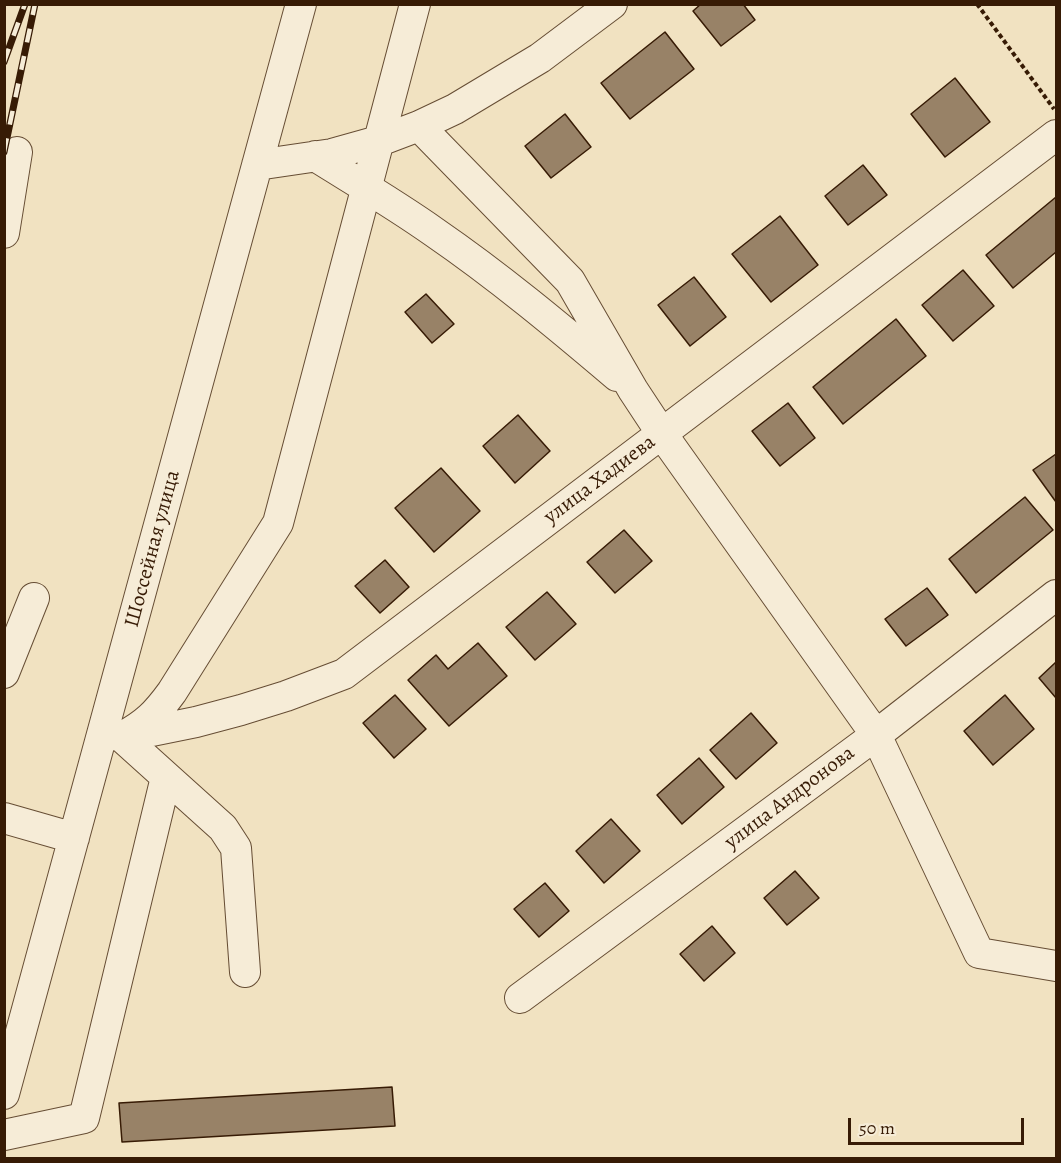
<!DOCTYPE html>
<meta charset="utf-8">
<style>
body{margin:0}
#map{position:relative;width:1061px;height:1163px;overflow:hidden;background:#f1e2c1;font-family:Alegreya,serif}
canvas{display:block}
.frame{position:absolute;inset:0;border:6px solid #371b05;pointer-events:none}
.scale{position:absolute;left:848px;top:1118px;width:176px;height:27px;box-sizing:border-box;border:3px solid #371b05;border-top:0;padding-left:8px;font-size:18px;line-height:21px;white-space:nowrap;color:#371b05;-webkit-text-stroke:4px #f6ecd7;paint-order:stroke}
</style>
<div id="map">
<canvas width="1061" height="1163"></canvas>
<div class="frame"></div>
<div class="scale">50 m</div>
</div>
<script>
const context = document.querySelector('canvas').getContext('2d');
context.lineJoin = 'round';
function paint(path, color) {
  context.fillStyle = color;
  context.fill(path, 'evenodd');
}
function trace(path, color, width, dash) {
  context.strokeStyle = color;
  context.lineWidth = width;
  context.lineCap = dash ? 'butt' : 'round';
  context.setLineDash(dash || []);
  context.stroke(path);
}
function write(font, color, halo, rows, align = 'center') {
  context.font = font + ' Alegreya,serif';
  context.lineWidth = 4.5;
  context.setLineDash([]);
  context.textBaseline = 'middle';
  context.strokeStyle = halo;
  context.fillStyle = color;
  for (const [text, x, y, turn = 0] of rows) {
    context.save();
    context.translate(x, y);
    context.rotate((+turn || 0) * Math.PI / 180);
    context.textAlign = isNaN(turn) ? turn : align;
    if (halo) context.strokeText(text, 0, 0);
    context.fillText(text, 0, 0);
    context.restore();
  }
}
const building = new Path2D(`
 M 701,4 L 743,4 L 755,20 L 721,46 L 693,11 Z
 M 665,32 L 694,69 L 630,119 L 601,83 Z
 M 955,78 L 990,122 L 945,157 L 911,114 Z
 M 565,114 L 591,147 L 551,178 L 525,146 Z
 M 863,165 L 887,195 L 848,225 L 825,196 Z
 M 1056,197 L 1056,252 L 1013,288 L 986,255 Z
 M 780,216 L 818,265 L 771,302 L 732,254 Z
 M 963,270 L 994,306 L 953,341 L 922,305 Z
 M 694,277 L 726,317 L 690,346 L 658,305 Z
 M 426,294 L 454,324 L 432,343 L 405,312 Z
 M 896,319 L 926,356 L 843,424 L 813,387 Z
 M 788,403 L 815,438 L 780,466 L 752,431 Z
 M 518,415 L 550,451 L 515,483 L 483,446 Z
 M 1056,454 L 1056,502 L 1033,470 Z
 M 441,468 L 480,511 L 434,552 L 395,508 Z
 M 1025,497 L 1053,530 L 976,593 L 949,559 Z
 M 624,530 L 652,561 L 615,593 L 587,562 Z
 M 385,560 L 409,587 L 380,613 L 355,586 Z
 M 927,588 L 948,615 L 906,646 L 885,619 Z
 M 547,592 L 576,624 L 535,660 L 506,627 Z
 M 478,643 L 507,676 L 449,726 L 408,680 L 436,655 L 448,669 Z
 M 1056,662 L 1056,698 L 1039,678 Z
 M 395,695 L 426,729 L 394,758 L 363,723 Z
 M 1005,695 L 1034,729 L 993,765 L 964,731 Z
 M 751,713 L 777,743 L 736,779 L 710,750 Z
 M 699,758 L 724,787 L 682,824 L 657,795 Z
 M 611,819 L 640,851 L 604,883 L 576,851 Z
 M 795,871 L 819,898 L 787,925 L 764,898 Z
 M 545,883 L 569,911 L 539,937 L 514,909 Z
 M 712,926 L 735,953 L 704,981 L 680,954 Z
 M 392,1087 L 395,1126 L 122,1142 L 119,1103 Z`);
paint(building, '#988267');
trace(building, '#371b05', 1.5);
const minor = new Path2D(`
 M 419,126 L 570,281 L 633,390 L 662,434 L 876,735 L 979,953 L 1056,966
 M 315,156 C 355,181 396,205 434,232 C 498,276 558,326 617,376
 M 257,165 L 332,154 L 382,140 L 419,126 L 455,109 L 540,58 L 612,4
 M 4,233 L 17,152
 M 4,673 L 34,598
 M 103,732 L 122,737 L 196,722 L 241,710 L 286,696 L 344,674 L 1056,135
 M 4,818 L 74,838
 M 245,972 L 236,848 L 223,828 L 122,737 C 146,724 156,714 172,692 L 278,523 L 415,4
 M 520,998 L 876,735 L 1056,595
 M 4,1094 L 301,4
 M 4,1135 L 84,1118 L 166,777`);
trace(minor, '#664d34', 32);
trace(new Path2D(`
 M 977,4 L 1054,109`), '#371b05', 4, [4.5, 3]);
trace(minor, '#f6ecd7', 30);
const rail = new Path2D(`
 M 4,62 L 25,4
 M 4,152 L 35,4`);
trace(rail, '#371b05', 7);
trace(rail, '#f6ecd7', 4.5, [14]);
write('21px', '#371b05', '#f6ecd7', [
 ["улица Хадиева",600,480,-37],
 ["Шоссейная улица",153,549,-75],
 ["улица Андронова",790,798,-37]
]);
</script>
